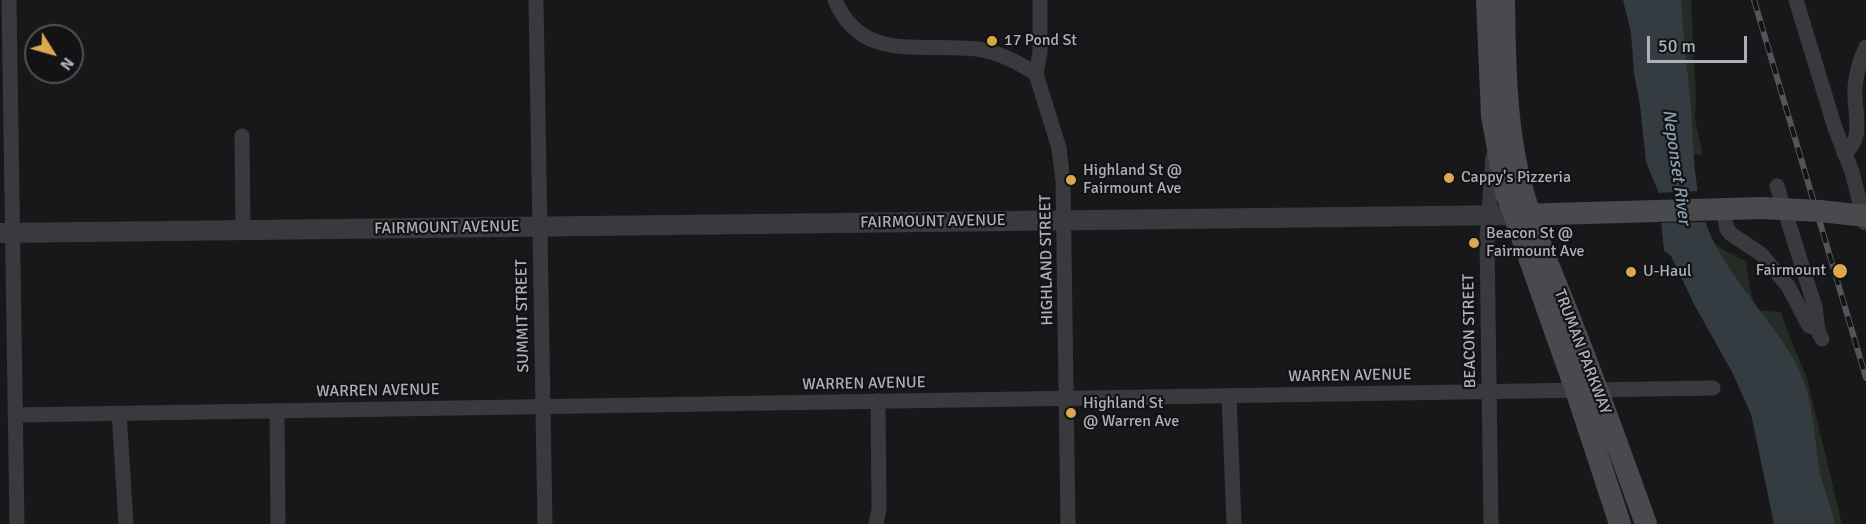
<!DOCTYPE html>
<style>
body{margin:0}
#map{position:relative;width:1866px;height:524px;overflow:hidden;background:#18181a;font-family:Signika,sans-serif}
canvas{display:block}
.north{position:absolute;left:24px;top:24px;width:60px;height:60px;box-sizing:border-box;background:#131315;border:2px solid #505256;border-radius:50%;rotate:127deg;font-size:16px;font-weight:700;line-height:24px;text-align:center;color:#acb0b8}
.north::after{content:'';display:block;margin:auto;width:21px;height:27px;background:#dba84f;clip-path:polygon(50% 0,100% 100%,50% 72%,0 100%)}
.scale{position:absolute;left:1647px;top:36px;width:100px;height:27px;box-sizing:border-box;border:3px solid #acb0b8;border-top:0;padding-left:8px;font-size:18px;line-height:21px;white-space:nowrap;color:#acb0b8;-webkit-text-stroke:4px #131315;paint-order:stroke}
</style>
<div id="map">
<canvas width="1866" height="524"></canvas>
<div class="north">N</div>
<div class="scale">50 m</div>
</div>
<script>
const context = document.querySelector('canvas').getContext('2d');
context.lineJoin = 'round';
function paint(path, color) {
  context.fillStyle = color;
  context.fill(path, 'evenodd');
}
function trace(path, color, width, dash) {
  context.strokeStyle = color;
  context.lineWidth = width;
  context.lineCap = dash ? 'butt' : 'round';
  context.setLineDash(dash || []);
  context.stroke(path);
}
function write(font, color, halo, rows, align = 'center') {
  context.font = font + ' Signika,sans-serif';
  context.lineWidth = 4.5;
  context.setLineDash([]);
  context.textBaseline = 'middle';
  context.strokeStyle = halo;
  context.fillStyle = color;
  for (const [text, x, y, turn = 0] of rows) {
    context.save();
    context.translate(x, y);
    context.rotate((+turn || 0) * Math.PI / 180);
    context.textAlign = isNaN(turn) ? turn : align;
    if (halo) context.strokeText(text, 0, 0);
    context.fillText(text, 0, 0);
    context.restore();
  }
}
paint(new Path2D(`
 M 1652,0 L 1691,0 L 1696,99 L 1695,119 L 1703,155 L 1691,154 L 1698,192 L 1677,191 Z
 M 1715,244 L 1722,249 L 1746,261 L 1750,289 L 1756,310 L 1781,312 L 1787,330 L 1807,378 L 1842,524 L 1802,524 Z`), '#252b25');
paint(new Path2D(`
 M 1623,0 L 1681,0 C 1683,36 1688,72 1691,108 C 1694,148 1693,192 1708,229 C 1728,277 1767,314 1793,358 C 1813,393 1814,430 1819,468 C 1823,488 1831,504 1835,524 L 1774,524 L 1751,414 L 1732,372 L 1695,306 L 1671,256 L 1664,251 L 1658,191 L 1646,162 L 1640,105 L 1634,73 L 1631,33 Z`), '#343b41');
paint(new Path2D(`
 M 1701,191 L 1709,222 L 1658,223 L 1655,193 Z`), '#18181a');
trace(new Path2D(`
 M 9,0 L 17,524
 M 536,0 L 545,524
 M 835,0 C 862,64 922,42 977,49 C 998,52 1018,62 1036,74
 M 1040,0 L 1040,52 L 1036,74 L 1059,148 L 1063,181 L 1068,524
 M 1796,0 L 1835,128 L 1852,172 L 1865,223
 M 242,136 L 243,230
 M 1844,153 C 1866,139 1853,110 1855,88 C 1856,73 1860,60 1866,47
 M 1777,186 L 1815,307 L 1818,331 L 1822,339
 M 1723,210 L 1727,229 L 1731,234 L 1761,254 L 1788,286 L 1809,326 L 1818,328
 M 1229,396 L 1234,524
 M 277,411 L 278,524
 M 119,413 L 126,524
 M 15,415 L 1713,388
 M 876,524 L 879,509 L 878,401
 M 1491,524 L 1487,239 L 1493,157`), '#3a3a3e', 15);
trace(new Path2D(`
 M 0,233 L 1513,215`), '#3a3a3e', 20);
trace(new Path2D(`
 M 1487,0 L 1492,116 L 1506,192 L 1576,390 L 1620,524
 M 1504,0 C 1505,56 1505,113 1517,168 C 1529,223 1553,275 1573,327 C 1599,392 1622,458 1646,524
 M 1517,215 L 1761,208`), '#484a4e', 22);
const rail = new Path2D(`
 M 1754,0 L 1866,378`);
trace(rail, '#535559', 6);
trace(rail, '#131315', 4, [11]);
trace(new Path2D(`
 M 1761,208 L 1820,211 L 1866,216`), '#484a4e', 22);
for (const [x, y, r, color] of [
 [992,41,6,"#dba84f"],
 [1449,178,6,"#dba84f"],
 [1071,180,6,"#dba84f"],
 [1474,243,6,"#dba84f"],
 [1840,271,8,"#dba84f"],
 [1631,272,6,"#dba84f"],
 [1071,413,6,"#dba84f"]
]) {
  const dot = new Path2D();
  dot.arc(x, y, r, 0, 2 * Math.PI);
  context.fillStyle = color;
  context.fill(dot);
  trace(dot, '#131315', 2);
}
write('16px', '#acb0b8', '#131315', [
 ["17 Pond St",1004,41],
 ["Highland St @",1083,171],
 ["Fairmount Ave",1083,189],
 ["Cappy's Pizzeria",1461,178],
 ["Beacon St @",1486,234],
 ["Fairmount Ave",1486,252],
 ["Fairmount",1826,271,"right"],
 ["U-Haul",1643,272],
 ["Highland St",1083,404],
 ["@ Warren Ave",1083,422]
], 'left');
write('16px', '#acb0b8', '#131315', [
 ["FAIRMOUNT AVENUE",933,222,-1],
 ["FAIRMOUNT AVENUE",447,228,-1],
 ["HIGHLAND STREET",1047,260,-91],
 ["SUMMIT STREET",523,316,-91],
 ["BEACON STREET",1470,331,-91],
 ["TRUMAN PARKWAY",1582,352,69],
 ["WARREN AVENUE",1350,376,-1],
 ["WARREN AVENUE",864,384,-1],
 ["WARREN AVENUE",378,391,-1]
]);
write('italic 18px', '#889dae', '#131315', [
 ["Neponset River",1676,167,82]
]);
</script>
